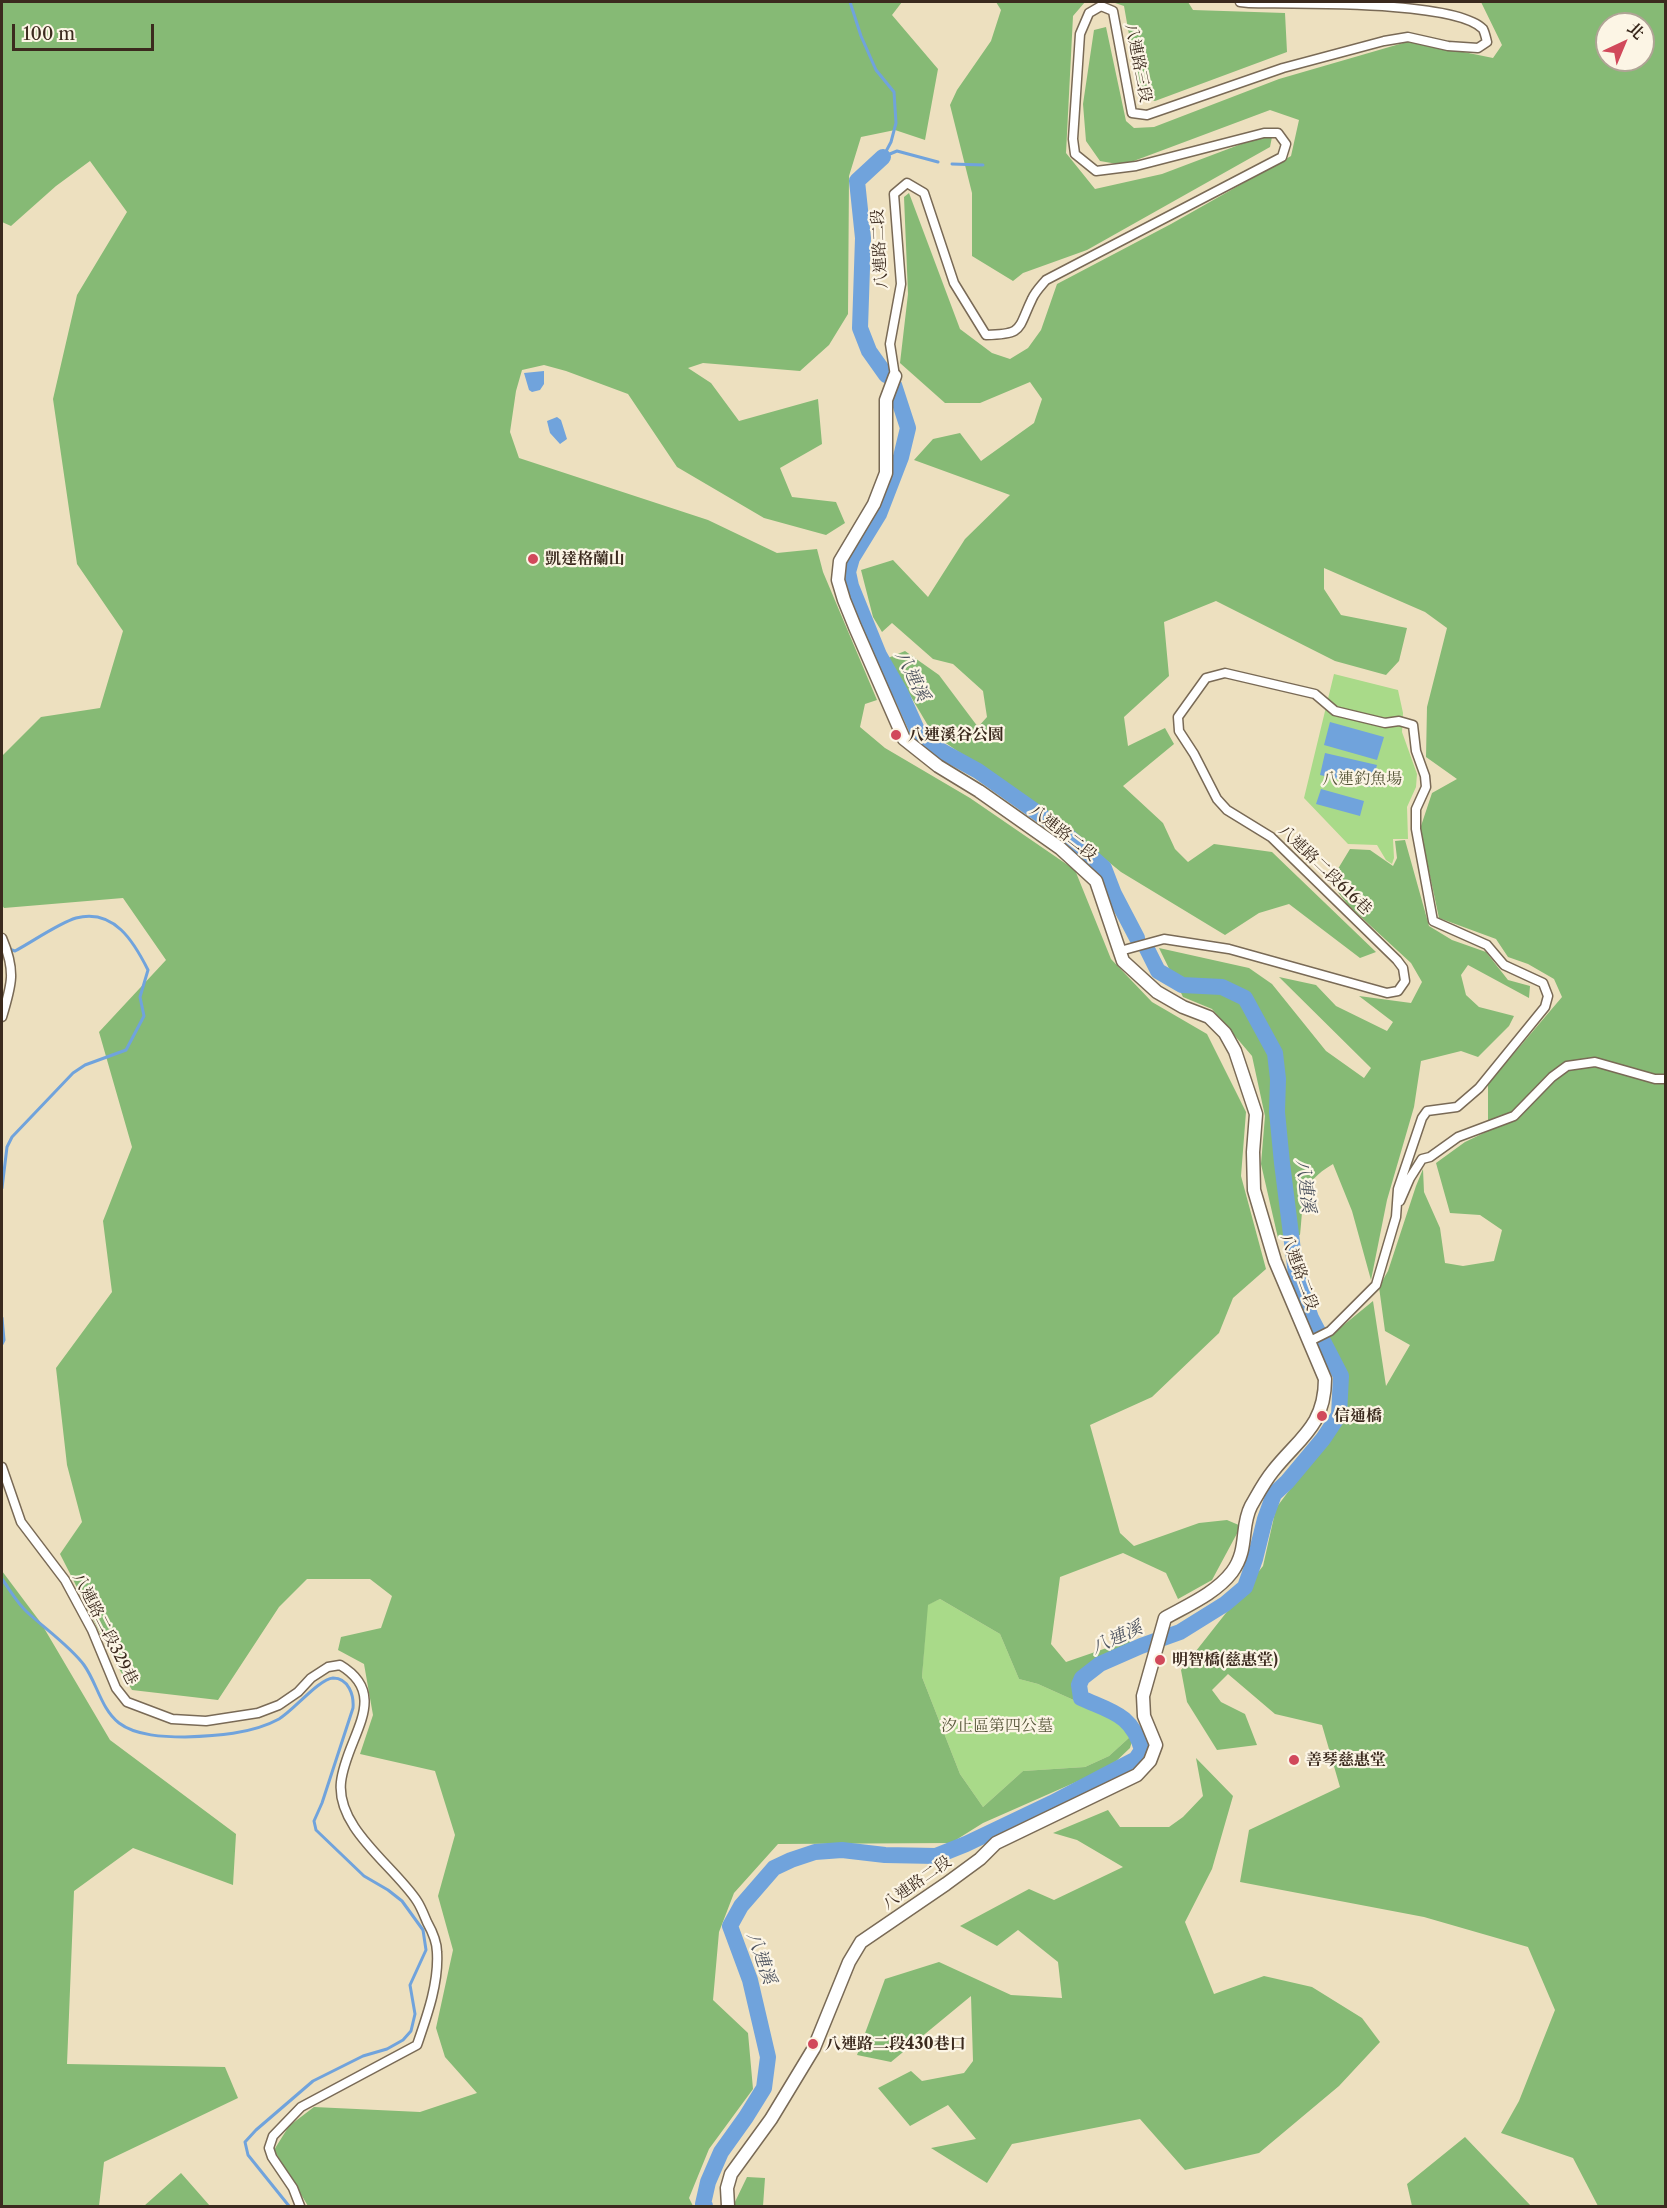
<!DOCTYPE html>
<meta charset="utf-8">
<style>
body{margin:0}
#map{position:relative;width:1667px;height:2208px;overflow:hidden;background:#ede0bf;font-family:"Libre Caslon Text","Noto Serif TC",serif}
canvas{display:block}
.frame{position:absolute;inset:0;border:3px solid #3b2a1e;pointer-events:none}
.north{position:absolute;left:1595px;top:12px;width:60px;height:60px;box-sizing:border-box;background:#fcf5e5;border:2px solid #afa495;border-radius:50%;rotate:44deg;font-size:16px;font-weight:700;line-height:24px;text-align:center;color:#3b2a1e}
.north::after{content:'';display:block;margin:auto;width:21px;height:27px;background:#d1495b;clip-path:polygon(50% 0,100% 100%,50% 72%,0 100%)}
.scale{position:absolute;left:12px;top:24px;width:142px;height:27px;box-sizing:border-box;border:3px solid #3b2a1e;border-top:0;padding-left:8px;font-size:18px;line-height:21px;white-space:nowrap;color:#3b2a1e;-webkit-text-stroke:4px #fcf5e5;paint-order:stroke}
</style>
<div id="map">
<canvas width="1667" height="2208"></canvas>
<div class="frame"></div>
<div class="north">北</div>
<div class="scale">100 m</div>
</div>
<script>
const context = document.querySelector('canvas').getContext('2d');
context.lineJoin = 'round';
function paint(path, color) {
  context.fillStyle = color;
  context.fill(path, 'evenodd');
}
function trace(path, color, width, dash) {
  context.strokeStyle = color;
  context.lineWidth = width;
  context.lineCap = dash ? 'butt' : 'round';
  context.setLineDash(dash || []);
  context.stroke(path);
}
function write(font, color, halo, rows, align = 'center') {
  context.font = font + ' "Libre Caslon Text","Noto Serif TC",serif';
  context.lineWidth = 4.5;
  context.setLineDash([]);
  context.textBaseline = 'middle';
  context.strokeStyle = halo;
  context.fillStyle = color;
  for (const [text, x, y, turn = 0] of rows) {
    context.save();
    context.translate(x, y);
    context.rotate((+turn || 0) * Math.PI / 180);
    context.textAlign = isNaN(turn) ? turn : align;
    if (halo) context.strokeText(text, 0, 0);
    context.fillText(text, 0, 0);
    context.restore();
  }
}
paint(new Path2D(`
 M 1334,674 L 1398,690 L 1403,713 L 1402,732 L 1417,774 L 1416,787 L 1407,807 L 1408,839 L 1393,839 L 1394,858 L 1392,864 L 1386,860 L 1377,845 L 1348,844 L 1304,798 Z
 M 940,1599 L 1000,1634 L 1019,1679 L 1038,1684 L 1127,1724 L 1131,1736 L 1109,1756 L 1085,1767 L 1023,1771 L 983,1807 L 960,1774 L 922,1677 L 927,1605 Z`), '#a9da89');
paint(new Path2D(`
 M 2,2 L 902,2 L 892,15 L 938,69 L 925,140 L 895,130 L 861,137 L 849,176 L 848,314 L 829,345 L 800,371 L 703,363 L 688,368 L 711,383 L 739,421 L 818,399 L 822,444 L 780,468 L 792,497 L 836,502 L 845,523 L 826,535 L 764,518 L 677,467 L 628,394 L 566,371 L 544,365 L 522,370 L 516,391 L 510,432 L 519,458 L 708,520 L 777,553 L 817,549 L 823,572 L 877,700 L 865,704 L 860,727 L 885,748 L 970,798 L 1075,870 L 1111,959 L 1152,1002 L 1207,1034 L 1246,1112 L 1241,1176 L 1266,1269 L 1233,1298 L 1219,1333 L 1152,1397 L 1090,1425 L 1120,1533 L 1134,1546 L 1199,1523 L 1227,1520 L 1241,1526 L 1212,1580 L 1178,1599 L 1166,1573 L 1123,1553 L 1060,1577 L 1051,1644 L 1066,1662 L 1130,1640 L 1130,1645 L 1078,1672 L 1071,1685 L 1086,1700 L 1127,1718 L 1135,1732 L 1130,1748 L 1110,1767 L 983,1823 L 951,1843 L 778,1844 L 734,1893 L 719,1932 L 713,2000 L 748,2033 L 753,2089 L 709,2149 L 689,2198 L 693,2206 L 308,2206 L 274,2150 L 289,2126 L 314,2107 L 420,2112 L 477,2093 L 445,2057 L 436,2028 L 453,1950 L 438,1896 L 455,1835 L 435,1771 L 360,1754 L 373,1715 L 364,1664 L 338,1650 L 341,1637 L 381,1628 L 392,1596 L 370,1579 L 307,1579 L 279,1607 L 218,1700 L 132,1690 L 116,1664 L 60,1554 L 82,1522 L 67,1465 L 56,1368 L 112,1292 L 103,1221 L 132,1147 L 99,1032 L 166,960 L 123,898 L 4,908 L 2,905 L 2,756 L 41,717 L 100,708 L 123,631 L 77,564 L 53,399 L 77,295 L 127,212 L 90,161 L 56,186 L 11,226 L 2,222 ZM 940,1599 L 1000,1634 L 1019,1679 L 1038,1684 L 1127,1724 L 1131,1736 L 1109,1756 L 1085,1767 L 1023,1771 L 983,1807 L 960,1774 L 922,1677 L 928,1605 Z
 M 996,2 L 1085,2 L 1073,16 L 1066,153 L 1095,189 L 1162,174 L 1273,132 L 1270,147 L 1087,250 L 1023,273 L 1013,281 L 972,256 L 972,193 L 950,105 L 957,90 L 991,41 L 1001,10 Z
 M 1112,2 L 1188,2 L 1193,10 L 1285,13 L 1287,52 L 1155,101 L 1145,99 L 1138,86 L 1124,6 Z
 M 1478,2 L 1665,2 L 1665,2206 L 1598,2206 L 1573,2158 L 1501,2133 L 1519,2101 L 1555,2010 L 1528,1947 L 1424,1917 L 1240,1882 L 1249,1830 L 1340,1787 L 1322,1725 L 1275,1714 L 1228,1674 L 1212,1690 L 1221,1702 L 1245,1714 L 1257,1745 L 1217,1750 L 1187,1702 L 1181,1670 L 1263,1566 L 1276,1508 L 1333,1432 L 1348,1377 L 1329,1337 L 1373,1301 L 1386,1386 L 1410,1345 L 1385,1331 L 1379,1287 L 1388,1271 L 1416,1186 L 1423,1169 L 1424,1192 L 1440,1228 L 1445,1263 L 1463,1266 L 1494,1261 L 1502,1230 L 1480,1215 L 1450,1213 L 1436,1163 L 1465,1142 L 1488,1131 L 1488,1084 L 1562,997 L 1554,979 L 1528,964 L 1508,957 L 1496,939 L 1439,918 L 1420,829 L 1432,793 L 1457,779 L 1426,757 L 1427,707 L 1447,628 L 1425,612 L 1324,568 L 1324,589 L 1341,615 L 1407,628 L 1399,661 L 1386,675 L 1335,661 L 1216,601 L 1164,622 L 1169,676 L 1124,717 L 1128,746 L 1165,728 L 1174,744 L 1123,786 L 1163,823 L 1175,849 L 1188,862 L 1214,844 L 1272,852 L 1376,952 L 1360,958 L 1289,904 L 1259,913 L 1225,935 L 1121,872 L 1063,825 L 933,734 L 888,658 L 905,651 L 939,675 L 978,727 L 987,717 L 983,691 L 953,664 L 933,659 L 892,623 L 882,632 L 873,617 L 861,570 L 893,560 L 928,597 L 965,539 L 1010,495 L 914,460 L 933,439 L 960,433 L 981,461 L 1034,423 L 1042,399 L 1030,382 L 980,403 L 945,403 L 900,363 L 908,294 L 904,197 L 909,193 L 960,329 L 992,353 L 1010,359 L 1028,348 L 1041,330 L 1057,284 L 1171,224 L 1291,156 L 1299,120 L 1270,110 L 1123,165 L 1100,161 L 1086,141 L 1083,104 L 1094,30 L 1106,27 L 1126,121 L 1134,128 L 1154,127 L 1279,79 L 1410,41 L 1493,58 L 1502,45 L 1481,2 ZM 1607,24 L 1643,24 L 1643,60 L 1607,60 Z
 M 1405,840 L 1429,926 L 1452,940 L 1486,952 L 1508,980 L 1530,986 L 1529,998 L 1468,965 L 1461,975 L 1466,995 L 1479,1007 L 1514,1016 L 1509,1026 L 1478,1057 L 1461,1051 L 1421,1061 L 1414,1107 L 1387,1200 L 1371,1280 L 1352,1211 L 1333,1164 C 1299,1184 1304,1200 1300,1235 L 1278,1238 L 1261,1164 L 1265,1116 L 1252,1056 L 1212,1009 L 1183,997 L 1159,948 L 1249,968 L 1272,984 L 1326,1051 L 1364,1078 L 1371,1068 L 1279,977 L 1316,985 L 1336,1006 L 1387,1031 L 1393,1022 L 1359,996 L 1411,1003 L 1422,982 L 1411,963 L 1348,905 L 1330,882 L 1350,849 L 1370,850 L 1393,866 L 1397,858 L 1395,841 Z
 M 2,1571 L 41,1623 L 110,1740 L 236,1834 L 233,1885 L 133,1848 L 74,1891 L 67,2064 L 225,2067 L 238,2098 L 104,2162 L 99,2206 L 2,2206 Z
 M 1196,1758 L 1233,1796 L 1212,1869 L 1185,1922 L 1214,1994 L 1264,1976 L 1312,1987 L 1362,2018 L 1380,2042 L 1339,2086 L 1259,2153 L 1185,2170 L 1140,2119 L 1012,2144 L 987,2183 L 931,2148 L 976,2139 L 948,2105 L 910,2126 L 878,2088 L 911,2071 L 922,2081 L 964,2073 L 973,2061 L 971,1996 L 891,2062 L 857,2055 L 885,1979 L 939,1962 L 1011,1995 L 1062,1998 L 1058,1962 L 1018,1930 L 997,1946 L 960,1926 L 1029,1889 L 1054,1900 L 1123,1867 L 1077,1840 L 1053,1833 L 1108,1810 L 1120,1827 L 1169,1827 L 1183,1817 L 1203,1796 Z
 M 1465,2137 L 1531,2206 L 1412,2206 L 1407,2184 Z
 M 181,2173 L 210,2206 L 144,2206 Z
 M 747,2177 L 765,2178 L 763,2206 L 733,2206 Z`), '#86ba75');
paint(new Path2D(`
 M 544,371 L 544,384 L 540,390 L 532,392 L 529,390 L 524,373 Z
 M 557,417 L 561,420 L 567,439 L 560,444 L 550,433 L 547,421 Z
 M 1330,722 L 1384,737 L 1377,760 L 1324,745 Z
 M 1325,753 L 1377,765 L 1371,787 L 1320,775 Z
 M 1321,789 L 1364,801 L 1360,816 L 1316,804 Z`), '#70a3dc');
trace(new Path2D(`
 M 850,2 L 861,36 L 876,70 L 894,92 L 896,123 L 891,142 L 883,157
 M 885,156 L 897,151 L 938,162
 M 952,164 L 983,165
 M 2,1188 L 7,1147 L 12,1137 L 73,1073 L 85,1065 L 126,1050 L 144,1016 L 140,997 L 148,970 C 134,942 114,908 76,918 C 59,923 32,942 15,951 L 9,949
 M 2,1318 L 4,1340 L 2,1344
 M 2,1579 C 10,1590 17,1603 27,1612 C 43,1627 71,1647 84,1665 C 97,1683 101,1709 119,1723 C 136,1736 165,1737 185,1737 C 215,1736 252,1734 279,1719 C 294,1710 319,1679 333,1678 C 349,1678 354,1696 353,1708 L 322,1803 L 314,1821 L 316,1830 L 364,1876 L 388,1890 L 402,1901 L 423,1930 L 426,1950 L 410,1985 L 415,2014 L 411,2031 L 403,2040 L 387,2049 L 363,2056 L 313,2081 L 256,2130 L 245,2142 L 248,2155 L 289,2206`), '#70a3dc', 3);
trace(new Path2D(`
 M 883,157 L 857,181 L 863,238 L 860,328 L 869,351 L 886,375
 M 894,385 L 908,428 L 901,457 L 879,514 L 852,558 L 848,572 L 851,586 L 879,655 L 901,694 L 918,732 L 938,749 L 978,771 L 1059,828 L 1104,868 L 1114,894 L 1137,938
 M 705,2206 L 703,2204 L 708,2182 L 721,2152 L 746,2117 L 764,2088 L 768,2057 L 750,1980 L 730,1926 L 741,1906 L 774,1868 L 791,1860 L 815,1852 L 842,1850 L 885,1855 L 936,1856 L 966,1844 L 1052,1803 L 1136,1759 L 1142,1750 C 1132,1714 1112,1712 1081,1698 L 1079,1685 L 1082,1678 L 1100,1664 L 1141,1646 L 1180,1632 L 1225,1604 L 1245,1587 L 1255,1559 L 1265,1519 L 1274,1494 L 1287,1482 L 1323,1439 L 1339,1415 L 1341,1376 L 1311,1318 L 1296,1274 L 1282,1163 L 1277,1112 L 1278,1079 L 1275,1053 L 1245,998 L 1222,987 L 1182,985 L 1158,971 L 1147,949`), '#70a3dc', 16);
const street = new Path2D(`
 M 895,376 L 890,344 L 901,284 L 894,194 L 907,183 L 924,193 L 954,283 L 986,335 C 1024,334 1017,330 1032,299 C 1035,292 1041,286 1046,280 L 1282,157 L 1286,144 L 1278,133 L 1264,133 L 1136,166 L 1096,171 L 1075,154 L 1073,139 L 1080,34 L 1089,13 L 1101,6 L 1113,11 L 1132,113 L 1147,115 L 1283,68 L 1384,41 L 1408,37 L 1448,46 L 1478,48 L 1487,42 C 1486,38 1485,33 1483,29 C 1456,0 1294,4 1249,3 L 1240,2
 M 2,938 C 16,971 12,984 2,1017
 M 1120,951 L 1164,939 L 1229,949 L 1387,993 L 1398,991 L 1405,981 L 1403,968 L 1397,960 L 1271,837 L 1227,810 L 1217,799 L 1194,754 L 1179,731 L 1178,717 L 1206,678 L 1225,673 L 1315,694 L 1335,711 L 1385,723 L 1399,721 L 1413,725 L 1416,751 L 1425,776 L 1426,787 L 1416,809 L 1416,829 L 1433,921 L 1487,945 L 1504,965 L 1543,983 L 1548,996 L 1545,1007 L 1479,1088 L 1457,1107 L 1427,1111 L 1422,1118 L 1398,1189 L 1396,1217 L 1376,1285 L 1330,1331 L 1308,1342
 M 1400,1201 L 1410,1178 L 1422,1159 L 1430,1157 L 1458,1137 L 1514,1116 L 1552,1077 L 1567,1066 L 1595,1062 L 1655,1079 L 1666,1079
 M 2,1467 L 21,1522 L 65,1580 L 92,1630 L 116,1688 L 127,1702 L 172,1719 L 206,1721 L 258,1713 L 279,1705 L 298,1692 L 311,1678 L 328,1667 L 340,1665 C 392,1696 346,1737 341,1782 C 336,1828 394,1866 417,1901 C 421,1907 424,1915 427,1922 C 432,1931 437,1942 437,1952 C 439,1983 427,2016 417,2045 L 301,2107 L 273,2136 L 269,2148 L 272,2157 L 293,2188 L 300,2206`);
const secondary = new Path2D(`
 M 728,2206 L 727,2188 L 731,2174 L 771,2119 L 814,2048 L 849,1962 L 861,1942 L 946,1884 L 980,1859 L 996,1843 L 1137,1775 L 1150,1761 L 1156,1745 L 1144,1716 L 1143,1696 L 1165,1618 C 1188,1605 1216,1593 1232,1572 C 1249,1549 1240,1527 1251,1506 C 1258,1494 1264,1482 1273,1471 C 1299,1438 1325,1426 1325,1379 L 1275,1261 L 1254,1190 L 1253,1152 L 1256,1114 L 1235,1051 L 1225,1033 L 1209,1017 L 1183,1007 L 1157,992 L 1123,961 L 1096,881 L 1060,848 L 979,791 L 938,766 L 904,739 L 855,627 L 844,600 L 838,580 L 840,561 L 874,504 L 886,473 L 886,400 L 895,376`);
trace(street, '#796a56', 11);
trace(secondary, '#796a56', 15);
trace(street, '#fff', 8);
trace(secondary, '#fff', 12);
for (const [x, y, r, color] of [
 [533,559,6,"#d1495b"],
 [896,735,6,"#d1495b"],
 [1322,1416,6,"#d1495b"],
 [1160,1660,6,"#d1495b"],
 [1294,1760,6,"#d1495b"],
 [813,2044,6,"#d1495b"]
]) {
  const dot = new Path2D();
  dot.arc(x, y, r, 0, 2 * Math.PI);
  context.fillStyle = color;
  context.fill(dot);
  trace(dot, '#fcf5e5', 2);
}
write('16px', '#3b2a1e', '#fcf5e5', [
 ["八連路三段",1138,63,79],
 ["八連路二段",880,249,-93],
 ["八連路二段",1063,833,38],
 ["八連路二段616巷",1325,870,44],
 ["八連路二段",1299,1272,70],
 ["八連路二段329巷",105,1629,63],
 ["八連路二段",917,1883,-35]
]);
write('bold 16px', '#3b2a1e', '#fcf5e5', [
 ["凱達格蘭山",545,559],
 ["八連溪谷公園",908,735],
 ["信通橋",1334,1416],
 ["明智橋(慈惠堂)",1172,1660],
 ["善琴慈惠堂",1306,1760],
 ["八連路二段430巷口",825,2044]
], 'left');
write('16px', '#565639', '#fcf5e5', [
 ["八連釣魚場",1362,779],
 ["汐止區第四公墓",997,1726]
]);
write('italic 18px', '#4e5460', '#fcf5e5', [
 ["八連溪",912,676,64],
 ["八連溪",1305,1186,83],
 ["八連溪",1117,1638,-24],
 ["八連溪",761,1958,71]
]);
</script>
